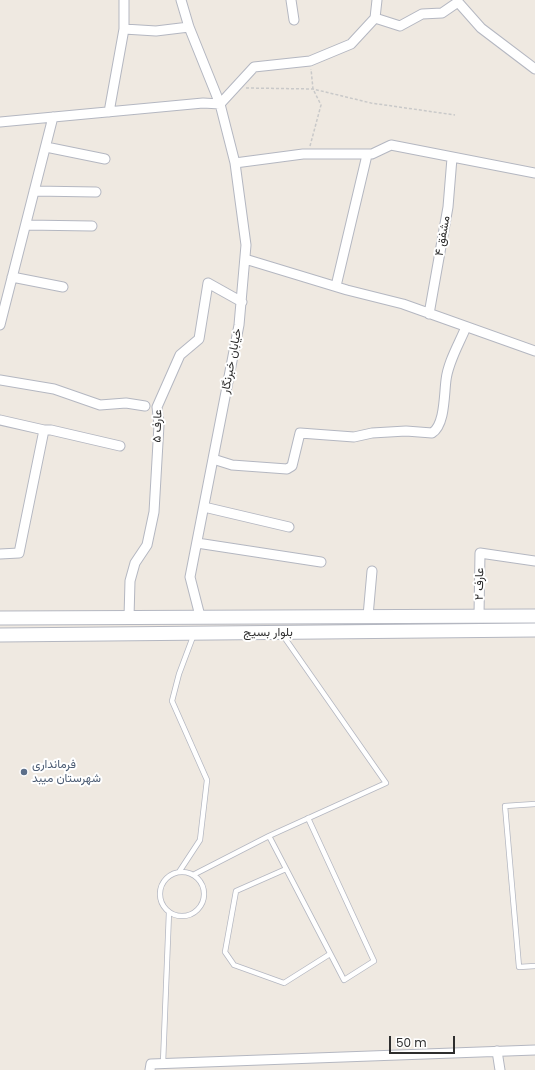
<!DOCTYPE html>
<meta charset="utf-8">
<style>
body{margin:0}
#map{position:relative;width:535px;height:1070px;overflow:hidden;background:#efe9e1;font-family:Poppins,sans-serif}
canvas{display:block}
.scale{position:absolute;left:389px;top:1036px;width:66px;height:18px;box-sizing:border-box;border:2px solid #2e2e2e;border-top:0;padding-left:5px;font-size:12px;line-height:14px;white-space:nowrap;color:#2e2e2e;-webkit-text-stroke:3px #fff;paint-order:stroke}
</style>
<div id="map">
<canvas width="535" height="1070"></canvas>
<div class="scale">50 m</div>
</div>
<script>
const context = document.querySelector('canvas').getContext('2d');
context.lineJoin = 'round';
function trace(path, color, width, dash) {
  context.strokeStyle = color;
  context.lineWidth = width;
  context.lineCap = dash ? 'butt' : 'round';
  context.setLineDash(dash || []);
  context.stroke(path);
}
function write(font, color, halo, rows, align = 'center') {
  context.font = font + ' Poppins,Vazirmatn,sans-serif';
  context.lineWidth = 4;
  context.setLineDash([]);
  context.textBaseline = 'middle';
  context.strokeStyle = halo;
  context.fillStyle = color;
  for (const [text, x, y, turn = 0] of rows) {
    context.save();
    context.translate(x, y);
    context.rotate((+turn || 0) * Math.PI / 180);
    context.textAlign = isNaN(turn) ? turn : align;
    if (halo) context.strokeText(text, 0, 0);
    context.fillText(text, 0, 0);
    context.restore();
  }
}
const lane = new Path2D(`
 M 535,804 L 505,806 L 519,967 L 535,966
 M 269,836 L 344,980 L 374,961 L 308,818
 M 286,869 L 236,891 L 225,952 L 234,965 L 284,983 L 330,954
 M160 894a22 22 0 1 1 44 0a22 22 0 1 1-44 0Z
 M 179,872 L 200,840 L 207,780 L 172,701 L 179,674 L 194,634
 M 193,875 L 269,836 L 386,783 L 282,634
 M 163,1063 L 169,912`);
const street = new Path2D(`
 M 181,0 L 189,27 L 220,104 L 235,163 L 246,245 L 239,325 L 190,577 L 200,616
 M 291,0 L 294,20
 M 375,18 L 377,0
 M 124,29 L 156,31 L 189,27
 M 109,112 L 124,29 L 124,0
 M 0,122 L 203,103 L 220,104 L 254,67 L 310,61 L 351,44 L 375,18 L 400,26 L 422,14 L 442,13 L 458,2 L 481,28 L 535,69
 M 46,147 L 105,159
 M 235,163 L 303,154 L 372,154 L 391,145 L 535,173
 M 34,191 L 96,192
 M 26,225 L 92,226
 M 245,259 L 347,290 L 403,304 L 535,351
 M 12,277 L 63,287
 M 336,286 L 367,155
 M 429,314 L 448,207 L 452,158
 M 0,325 L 53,117
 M 0,380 L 54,389 L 100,405 L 126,403 L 145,406
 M 0,420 L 44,430 L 51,430 L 120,446
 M 213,459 L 232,465 L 287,469 L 292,466 L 300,433 L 354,437 L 372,433 L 406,431 L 432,433 C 445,425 444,395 446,380 C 448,362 459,344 466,327
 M 204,507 L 289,527
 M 197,543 L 321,562
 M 0,554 L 19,553 L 44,430
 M 479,615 L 480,553 L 535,561
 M 368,616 L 372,571
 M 129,617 L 130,581 L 135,563 L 147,545 L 154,512 L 159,425 L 157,407 L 180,355 L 199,339 L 208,283 L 242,302
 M 497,1051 L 500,1070
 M 150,1070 L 151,1064 L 535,1050`);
const secondary = new Path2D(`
 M 0,618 L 535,616
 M 0,635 L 535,630`);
trace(lane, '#b4b7c1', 6);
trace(street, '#b4b7c1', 11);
trace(secondary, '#b4b7c1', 15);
trace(new Path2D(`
 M 246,88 L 313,89 L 371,103 L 455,115
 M 310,146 L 321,105 L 313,89 L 311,69`), '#c9c9c9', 1.5, [3, 2]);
trace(lane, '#fff', 4.5);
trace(street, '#fff', 9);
trace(secondary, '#fff', 13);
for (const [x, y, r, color] of [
 [24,772,4,"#5c6f8a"]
]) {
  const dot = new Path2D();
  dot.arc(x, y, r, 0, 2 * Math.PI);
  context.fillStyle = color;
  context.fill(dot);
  trace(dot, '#fff', 1.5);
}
write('12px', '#2e2e2e', '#fff', [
 ["مشفق ۴",443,236,-80],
 ["خیابان خبرنگار",232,361,-79],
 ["عارف ۵",158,426,-88],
 ["عارف ۲",480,584,-89],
 ["بلوار بسیج",268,633]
]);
write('12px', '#4e5e75', '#fff', [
 ["فرمانداری",32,765],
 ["شهرستان میبد",32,779]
], 'left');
</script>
